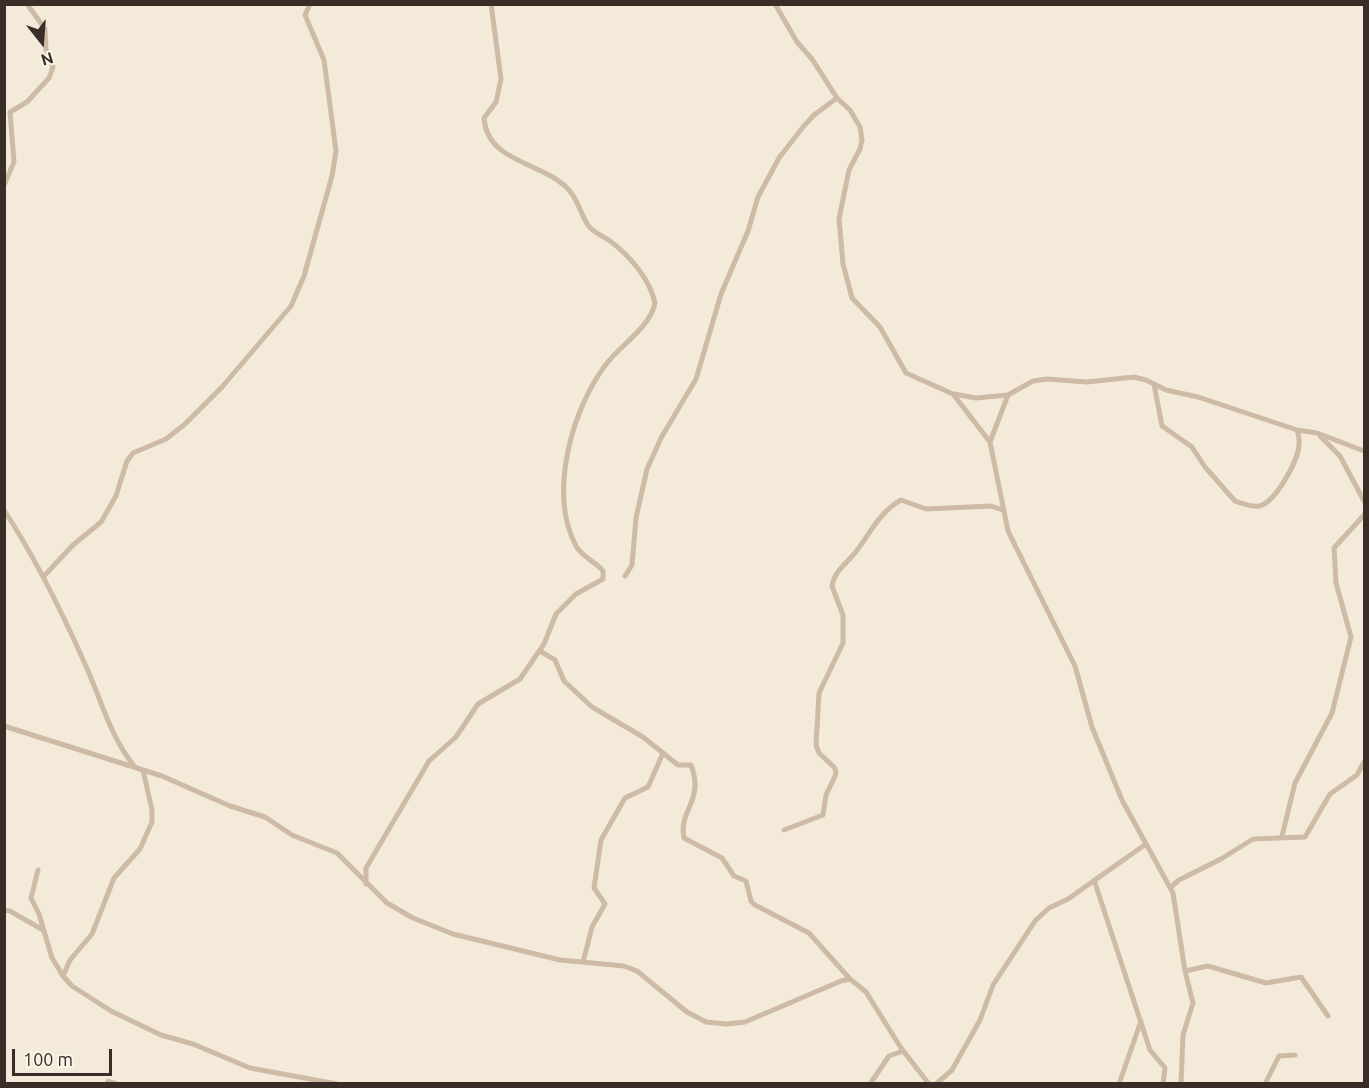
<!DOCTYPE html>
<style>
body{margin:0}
#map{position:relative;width:1369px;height:1088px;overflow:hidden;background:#f4eada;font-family:Ubuntu,sans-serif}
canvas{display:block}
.frame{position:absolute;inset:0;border:6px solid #382e27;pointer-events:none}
.north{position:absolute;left:12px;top:12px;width:60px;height:60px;-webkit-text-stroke:4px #fbf4e7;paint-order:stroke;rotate:163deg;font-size:16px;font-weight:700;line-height:24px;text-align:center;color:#382e27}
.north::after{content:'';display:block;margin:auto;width:21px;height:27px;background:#382e27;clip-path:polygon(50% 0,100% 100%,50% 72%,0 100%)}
.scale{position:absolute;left:12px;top:1049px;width:100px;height:27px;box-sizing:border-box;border:3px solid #382e27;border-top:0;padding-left:8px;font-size:18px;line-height:21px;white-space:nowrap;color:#382e27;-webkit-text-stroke:4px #fbf4e7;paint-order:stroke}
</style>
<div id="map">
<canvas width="1369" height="1088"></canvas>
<div class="frame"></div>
<div class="north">N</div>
<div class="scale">100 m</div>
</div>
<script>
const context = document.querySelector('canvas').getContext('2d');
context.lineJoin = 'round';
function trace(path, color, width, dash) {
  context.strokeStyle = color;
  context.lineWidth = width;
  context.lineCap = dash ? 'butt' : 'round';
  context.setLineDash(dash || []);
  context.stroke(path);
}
trace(new Path2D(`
 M 775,4 L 797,42 L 812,59 L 837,98 L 850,110 L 860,127 L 862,140 L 860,149 L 849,170 L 839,219 L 843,264 L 852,298 L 880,327 L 906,373 L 953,394 L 990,442
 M 4,185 L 14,162 L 10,112 L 27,102 L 49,78 L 53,67 L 46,50 L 45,29 L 27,4
 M 1154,384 L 1162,426 L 1192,447 L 1205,467 L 1235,501 C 1241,503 1252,507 1259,506 C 1275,503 1299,460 1299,444 C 1300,439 1298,434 1297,430
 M 954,394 L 976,398 L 1008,395
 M 1320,436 L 1340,456 L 1364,501
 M 4,510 C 36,559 62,612 85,664 C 101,699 110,737 135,767
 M 625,576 L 632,565 L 636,518 L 647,469 L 661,438 L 696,379 L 721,294 L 748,231 L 758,197 L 779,158 L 803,127 L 814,115 L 837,98
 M 43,577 L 73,545 L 101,522 L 116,496 L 127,461 L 133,453 L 166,439 L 184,425 L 222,387 L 291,306 L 304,276 L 332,176 L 336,151 L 324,60 L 305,15 L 310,4
 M 540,651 L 555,660 L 564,681 L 592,707 L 643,737 L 678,765 L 691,765 C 705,801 678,810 684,838 L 722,858 L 734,876 L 746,881 L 751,901 L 755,905 L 809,933 L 850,979
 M 4,726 L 162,776 L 230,806 L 265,817 L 292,835 L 337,853 L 387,903 L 413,918 L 453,934 L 560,960 L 624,966 L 637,971 L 687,1012 L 706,1022 L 726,1024 L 745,1022 L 841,981 L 850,979 L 866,992 L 901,1048 L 929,1084
 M 143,770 L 152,810 L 152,822 L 140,849 L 114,878 L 92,934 L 70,960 L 63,976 L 72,986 L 111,1011 L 161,1035 L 193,1044 L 250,1068 L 337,1084
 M 784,830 L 823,815 L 826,795 L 836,774 L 835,768 L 819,753 L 816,745 L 819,693 L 843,643 L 843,615 L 832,586 C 835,569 849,562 858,549 C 871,531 881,511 901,500 L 926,509 L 991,506 L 1003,510
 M 1282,836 L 1295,783 L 1332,713 L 1351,637 L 1336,583 L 1334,548 L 1364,515
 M 38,870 L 31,898 L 39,914 L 52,958 L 63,976
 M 1094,880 L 1150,1050 L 1165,1068 L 1163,1084
 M 366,884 L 366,868 L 429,761 L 456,737 L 478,704 L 520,679 L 544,644 L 556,614 L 576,594 L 603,579 L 603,571 C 595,561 582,557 576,546 C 548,493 572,408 607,363 C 621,345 651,326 655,303 C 650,279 629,255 610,241 C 603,236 592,232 588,225 C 580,213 578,199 568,189 C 543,162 487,163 484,118 L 496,102 L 501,79 L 491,4
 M 1171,887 L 1179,880 L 1221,859 L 1253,839 L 1305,837 L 1330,794 L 1357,775 L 1364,762
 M 4,910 L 10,911 L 43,930
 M 583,962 L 592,927 L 605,904 L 594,888 L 601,840 L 625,798 L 648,787 L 663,753
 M 1185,971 L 1208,966 L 1266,983 L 1301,977 L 1328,1016
 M 108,1081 L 117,1084
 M 870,1084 L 889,1056 L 903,1051
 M 936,1084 L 952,1070 L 980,1020 L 993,985 L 1035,921 L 1049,908 L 1068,899 L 1146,844
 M 1119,1084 L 1141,1021
 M 1181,1084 L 1183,1035 L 1193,1003 L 1185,971 L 1173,893 L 1122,800 L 1092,727 L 1075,666 L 1008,531 L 990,442 L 1008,395 L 1033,381 L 1047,379 L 1087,382 L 1134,377 L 1146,380 L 1166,390 L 1198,397 L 1297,430 L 1317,433 L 1364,451
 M 1265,1084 L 1279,1056 L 1295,1055`), '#cdbba5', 5);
</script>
